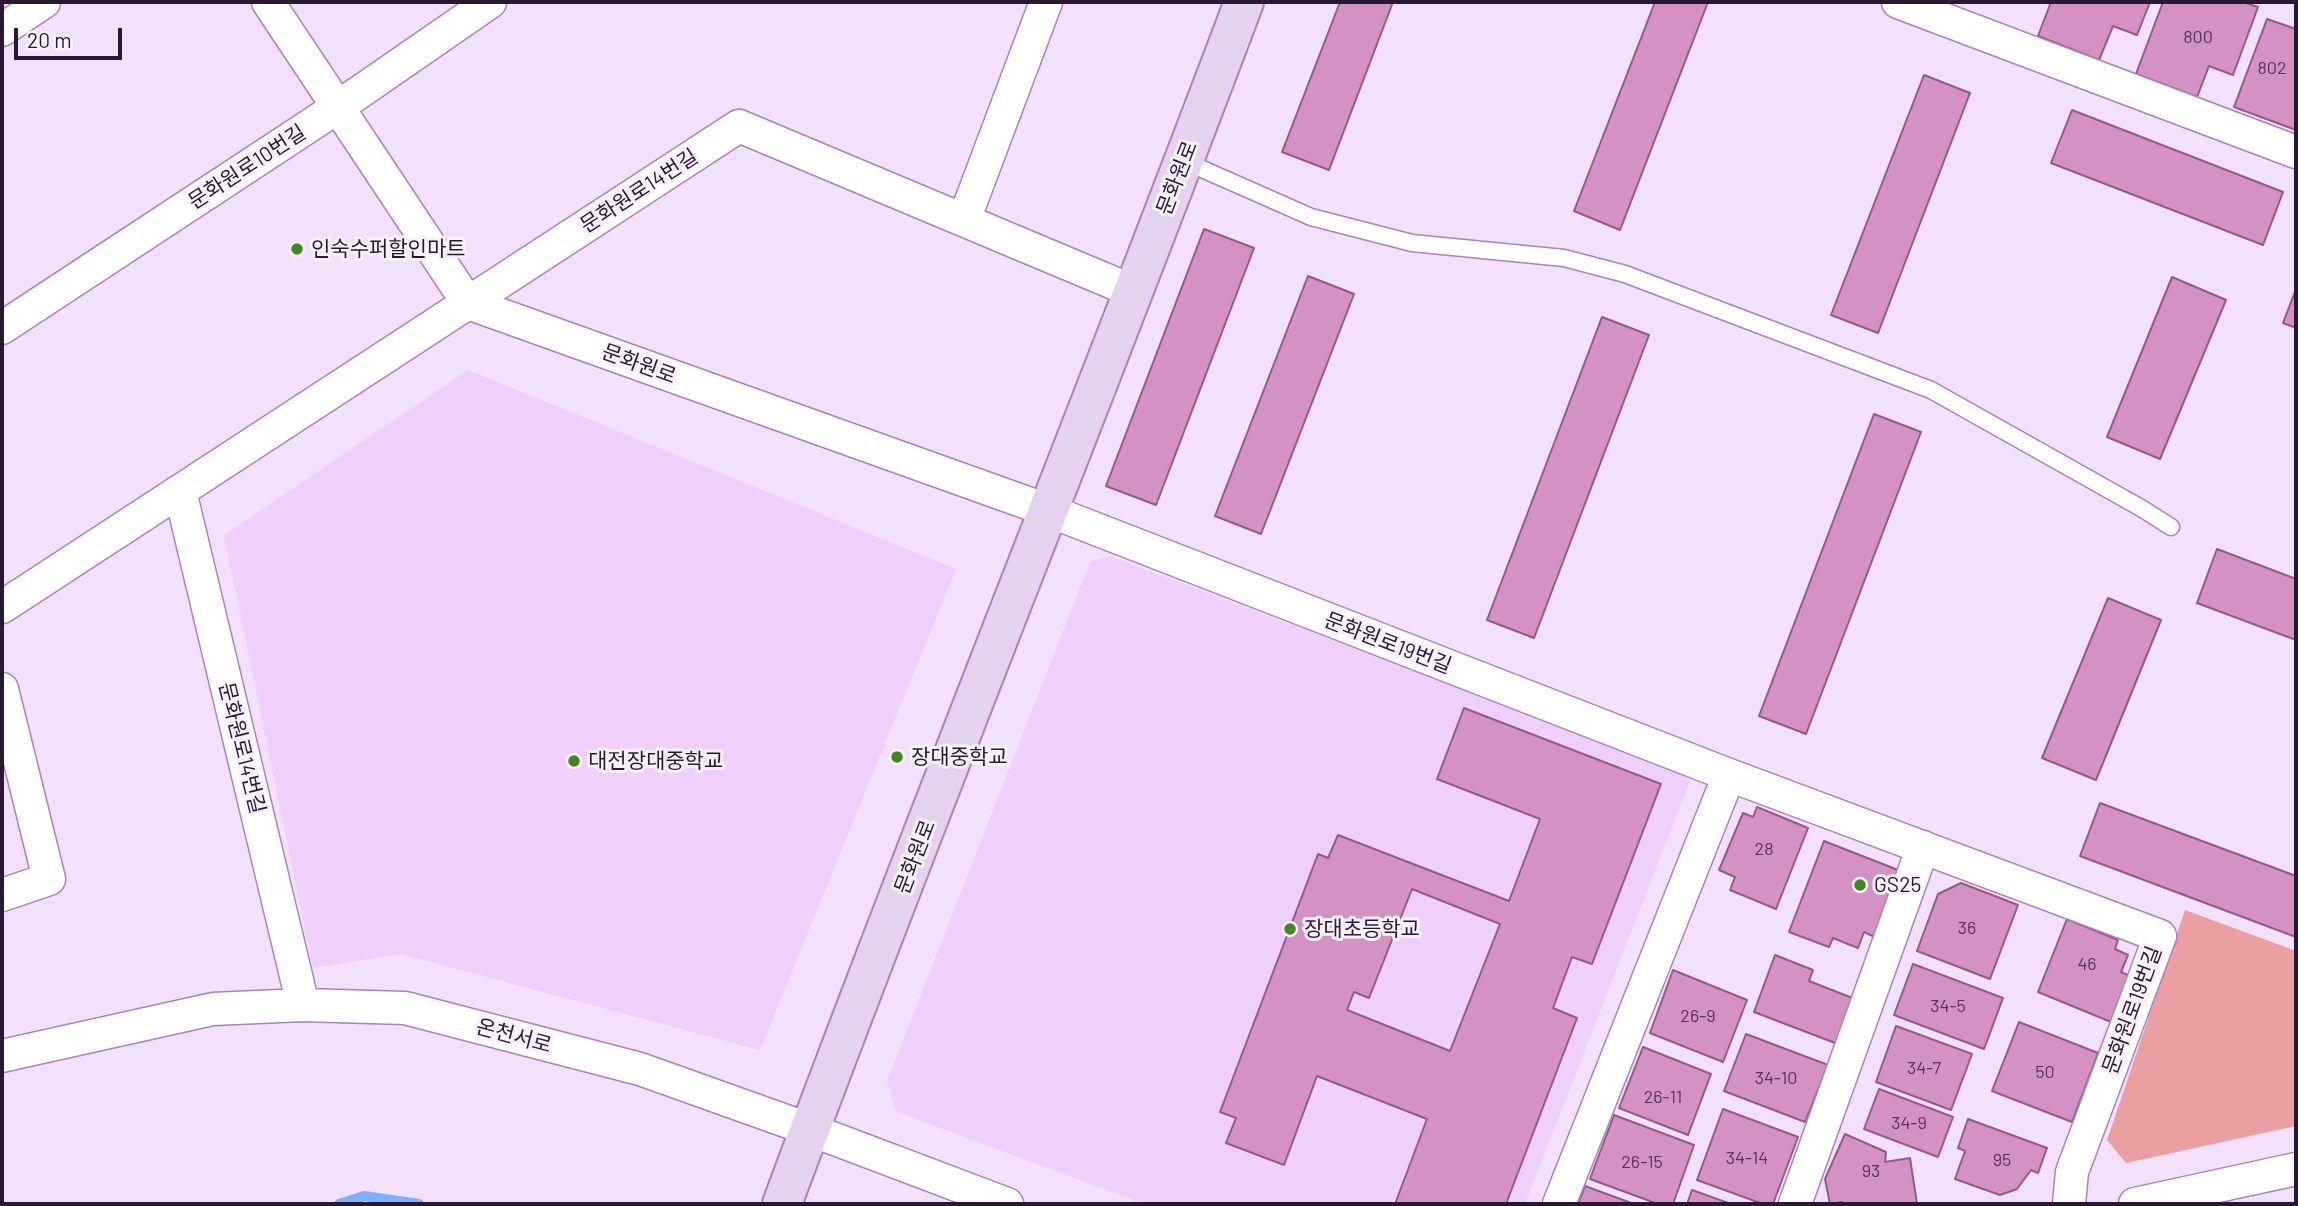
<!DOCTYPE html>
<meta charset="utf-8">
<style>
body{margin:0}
#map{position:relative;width:2298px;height:1206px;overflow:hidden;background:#f3e0fa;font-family:Barlow,sans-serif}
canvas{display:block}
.frame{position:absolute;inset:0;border:4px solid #2a1830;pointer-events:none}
.scale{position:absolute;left:14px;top:28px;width:108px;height:32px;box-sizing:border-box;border:4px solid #2a1830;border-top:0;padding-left:9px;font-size:21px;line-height:24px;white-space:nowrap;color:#2a1830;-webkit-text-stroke:5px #fbf1fe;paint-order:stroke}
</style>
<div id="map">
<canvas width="2298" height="1206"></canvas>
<div class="frame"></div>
<div class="scale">20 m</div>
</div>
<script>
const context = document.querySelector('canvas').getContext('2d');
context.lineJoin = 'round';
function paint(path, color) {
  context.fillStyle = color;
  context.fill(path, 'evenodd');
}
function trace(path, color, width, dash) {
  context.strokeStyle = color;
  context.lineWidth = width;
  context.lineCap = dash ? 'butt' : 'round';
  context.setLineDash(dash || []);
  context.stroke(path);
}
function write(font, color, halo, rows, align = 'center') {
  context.font = font + ' Barlow,"Noto Sans KR",sans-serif';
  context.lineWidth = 6;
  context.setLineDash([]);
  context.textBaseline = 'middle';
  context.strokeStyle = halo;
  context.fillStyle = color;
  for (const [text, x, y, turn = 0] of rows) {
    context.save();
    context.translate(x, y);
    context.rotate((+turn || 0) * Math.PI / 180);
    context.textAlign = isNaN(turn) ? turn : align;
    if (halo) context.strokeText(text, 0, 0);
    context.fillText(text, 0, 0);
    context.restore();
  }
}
paint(new Path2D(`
 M 468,370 L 956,569 L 760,1050 L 401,954 L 313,968 L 224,535 Z
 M 1110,556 L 1692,776 L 1525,1204 L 1144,1204 L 895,1111 L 887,1081 L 1090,562 Z`), '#efd0fb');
paint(new Path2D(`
 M 2185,910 L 2296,951 L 2296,1126 L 2126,1163 L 2107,1140 Z`), '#ea9fa2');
trace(new Path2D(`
 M 339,1204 L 364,1196 L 419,1204`), '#7cb0f9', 10);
const building = new Path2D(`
 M 1340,2 L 1393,2 L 1329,170 L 1282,152 Z
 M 1655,2 L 1708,2 L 1620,230 L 1574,211 Z
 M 2051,2 L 2150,2 L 2137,35 L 2113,26 L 2099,60 L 2038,36 Z
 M 2163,2 L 2243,2 L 2258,7 L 2233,75 L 2209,66 L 2197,97 L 2136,74 Z
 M 2267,19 L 2296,29 L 2296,130 L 2234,107 Z
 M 1924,75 L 1970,93 L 1878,333 L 1831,315 Z
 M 2072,110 L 2283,192 L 2263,245 L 2051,163 Z
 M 1204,229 L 1254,248 L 1156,505 L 1106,486 Z
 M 1308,276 L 1354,294 L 1261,534 L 1215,516 Z
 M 2172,277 L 2226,300 L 2160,459 L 2107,437 Z
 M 2296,289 L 2296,328 L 2283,323 Z
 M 1602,317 L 1649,335 L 1534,638 L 1487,620 Z
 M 1874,414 L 1921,432 L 1806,734 L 1759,716 Z
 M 2217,549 L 2296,579 L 2296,640 L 2197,603 Z
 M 2108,598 L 2161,620 L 2096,780 L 2042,758 Z
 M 1464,708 L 1661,784 L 1592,964 L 1572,957 L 1553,1008 L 1577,1018 L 1506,1204 L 1395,1204 L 1427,1119 L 1317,1076 L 1284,1165 L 1226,1143 L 1236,1118 L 1220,1112 L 1318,854 L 1328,858 L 1338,835 L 1509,901 L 1540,819 L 1437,779 ZM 1412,889 L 1500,924 L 1450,1051 L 1347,1010 L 1354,992 L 1369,998 Z
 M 2100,803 L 2296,876 L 2296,937 L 2080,856 Z
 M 1757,807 L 1808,828 L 1776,909 L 1730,890 L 1735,877 L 1719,870 L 1743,813 L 1753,817 Z
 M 1824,841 L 1903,872 L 1877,938 L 1864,932 L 1858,948 L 1833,938 L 1829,947 L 1789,932 Z
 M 1961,883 L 2018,905 L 1990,979 L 1917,951 L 1938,894 Z
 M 2067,919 L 2118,940 L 2115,949 L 2128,955 L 2121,972 L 2130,976 L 2111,1022 L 2038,992 Z
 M 1775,955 L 1813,970 L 1809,981 L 1860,1001 L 1843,1046 L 1754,1012 Z
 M 1913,964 L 2003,998 L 1984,1049 L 1894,1015 Z
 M 1673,970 L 1747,1000 L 1723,1062 L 1650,1033 Z
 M 2019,1022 L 2098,1053 L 2072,1122 L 1992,1091 Z
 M 1896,1026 L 1972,1054 L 1951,1110 L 1876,1082 Z
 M 1746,1034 L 1828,1065 L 1805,1122 L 1724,1091 Z
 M 1643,1047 L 1711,1074 L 1688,1135 L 1619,1108 Z
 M 1879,1089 L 1953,1117 L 1938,1157 L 1864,1129 Z
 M 1723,1109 L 1798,1137 L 1773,1204 L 1763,1204 L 1697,1180 Z
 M 1614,1115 L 1694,1145 L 1673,1204 L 1658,1204 L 1590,1179 Z
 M 1968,1119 L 2047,1148 L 2038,1173 L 2031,1170 L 2017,1189 L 2000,1195 L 1955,1179 L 1965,1151 L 1958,1148 Z
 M 1845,1134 L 1886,1152 L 1885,1162 L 1910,1158 L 1917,1204 L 1842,1204 L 1842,1202 L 1830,1204 L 1825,1179 Z
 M 1585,1186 L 1634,1204 L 1578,1204 Z
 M 1692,1190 L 1731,1204 L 1687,1204 Z`);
paint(building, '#d492c3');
trace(building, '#965987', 2);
const lane = new Path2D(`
 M 1184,161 L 1311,217 L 1412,243 L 1564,258 L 1625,274 L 1931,390 L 2141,508 L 2171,527`);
const street = new Path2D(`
 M 268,2 L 468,303 L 1047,510 L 1729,775 L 2160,936 L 2072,1172 L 2069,1204
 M 1898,2 L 2296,152
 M 2,30 L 44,2
 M 964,220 L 1046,2
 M 2,328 L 338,107 L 490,2
 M 180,491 L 303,1005
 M 2,607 L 739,126 L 1135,292
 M 2,689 L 49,879 L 2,895
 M 2,1056 L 213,1009 L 303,1005 L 405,1008 L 640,1069 L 811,1130 L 1007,1204
 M 1559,1204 L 1729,775
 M 1795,1204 L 1923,847
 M 2135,1204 L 2296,1169`);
const secondary = new Path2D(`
 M 782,1204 C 931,802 1093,404 1244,2`);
trace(lane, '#ad80be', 19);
trace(street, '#ad80be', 35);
trace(secondary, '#ad80be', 42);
trace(lane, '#fff', 16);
trace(street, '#fff', 32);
trace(secondary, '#e5d2ec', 38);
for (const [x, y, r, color] of [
 [297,249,7,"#458423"],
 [897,757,7,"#458423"],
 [574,761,7,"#458423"],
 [1860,885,7,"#458423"],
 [1290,929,7,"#458423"]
]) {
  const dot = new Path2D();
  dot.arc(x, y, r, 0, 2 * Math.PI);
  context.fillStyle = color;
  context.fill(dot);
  trace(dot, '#fbf1fe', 2.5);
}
write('18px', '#543655', null, [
 ["800",2198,37],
 ["802",2272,68],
 ["28",1764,849],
 ["36",1967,928],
 ["46",2087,964],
 ["34-5",1948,1006],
 ["26-9",1698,1016],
 ["34-7",1924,1068],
 ["50",2045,1072],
 ["34-10",1776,1078],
 ["26-11",1663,1097],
 ["34-9",1909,1123],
 ["34-14",1747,1158],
 ["95",2002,1160],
 ["26-15",1642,1162],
 ["93",1871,1171]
]);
write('21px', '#2a1830', '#fbf1fe', [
 ["문화원로10번길",247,167,-33],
 ["문화원로",1177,178,-69],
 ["문화원로14번길",639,191,-33],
 ["문화원로",639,364,20],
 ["문화원로19번길",1388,643,21],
 ["문화원로14번길",242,748,76],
 ["문화원로",915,857,-69],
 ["문화원로19번길",2132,1010,-70],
 ["온천서로",514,1036,15]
]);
write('21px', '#2a1830', '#fbf1fe', [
 ["인숙수퍼할인마트",311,249],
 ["장대중학교",911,757],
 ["대전장대중학교",588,761],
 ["GS25",1874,885],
 ["장대초등학교",1304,929]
], 'left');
</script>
